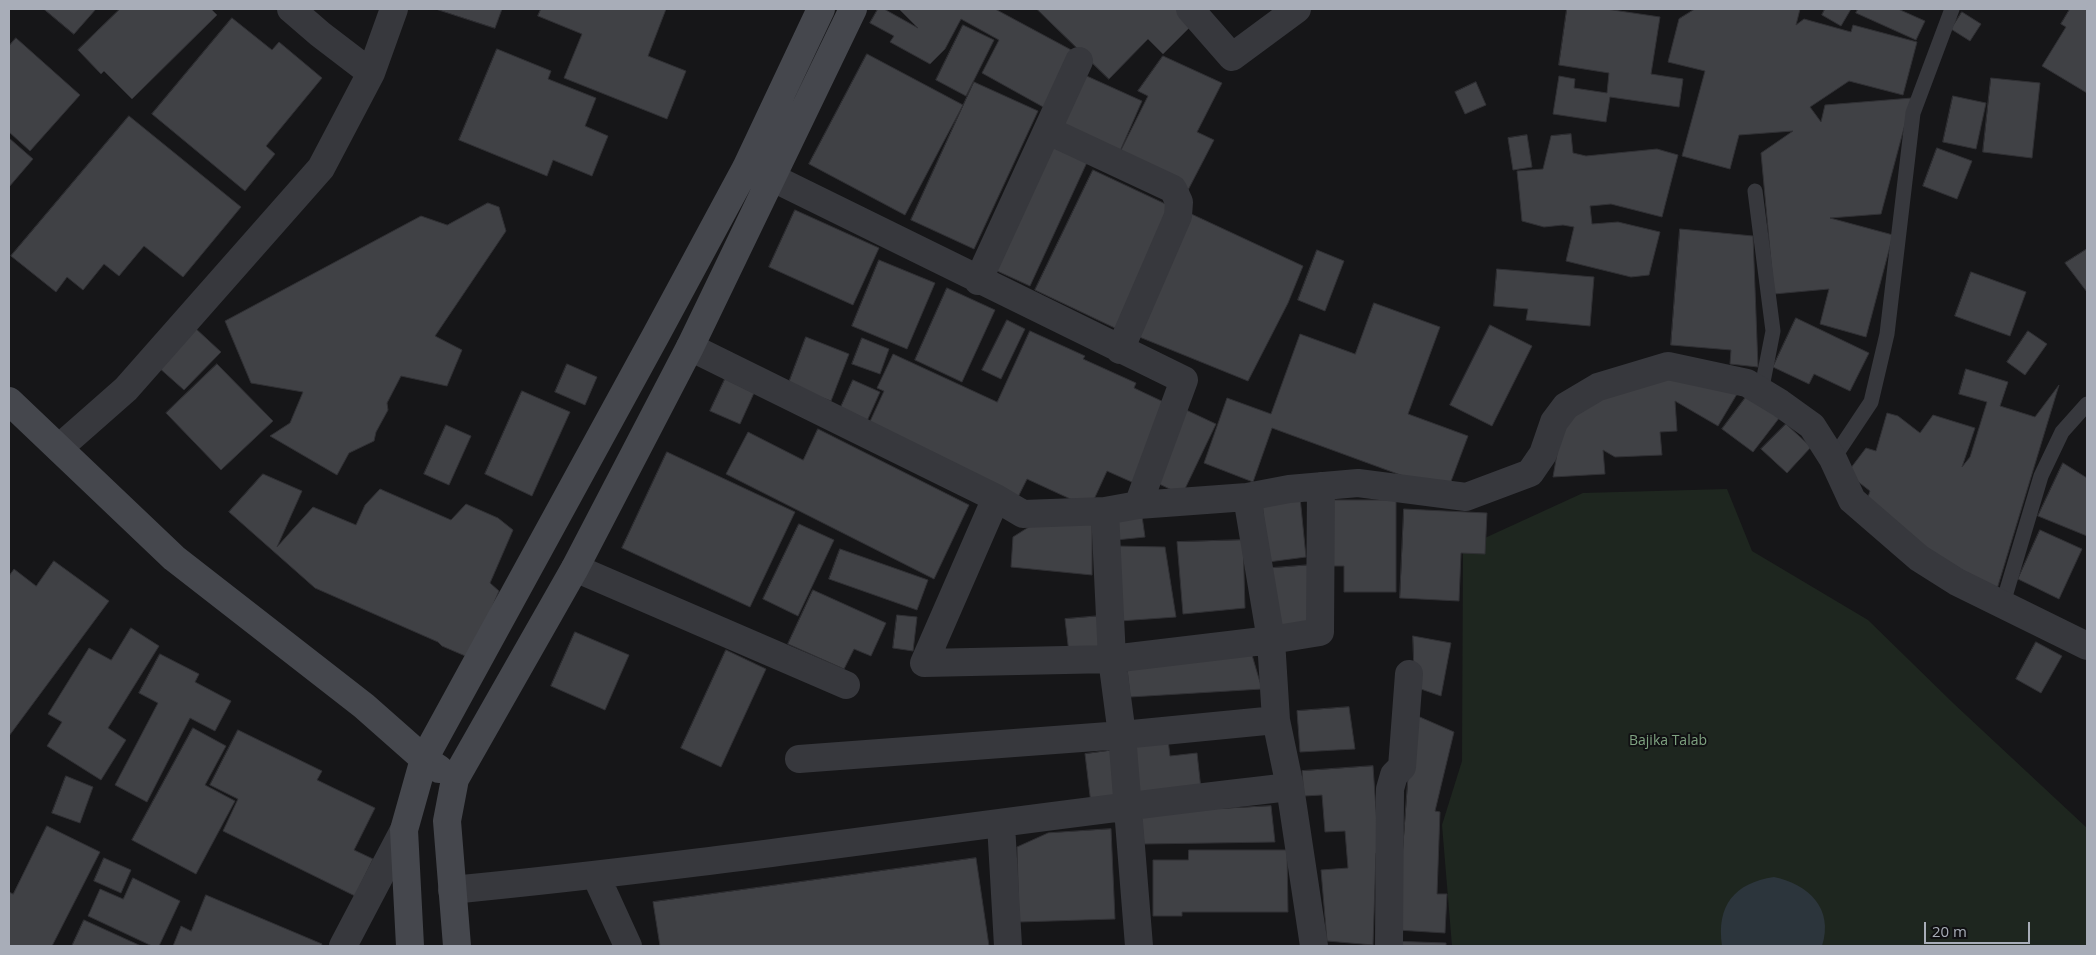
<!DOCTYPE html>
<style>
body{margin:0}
#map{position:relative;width:2096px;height:955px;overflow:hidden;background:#161618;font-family:"Open Sans",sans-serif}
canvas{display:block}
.frame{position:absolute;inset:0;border:10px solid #a8adb8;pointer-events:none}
.scale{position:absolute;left:1924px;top:922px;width:106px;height:22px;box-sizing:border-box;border:2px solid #a8adb8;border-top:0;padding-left:6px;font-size:15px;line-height:18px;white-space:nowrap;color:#a8adb8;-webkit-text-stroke:4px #111113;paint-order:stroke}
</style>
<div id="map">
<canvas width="2096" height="955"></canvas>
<div class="frame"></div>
<div class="scale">20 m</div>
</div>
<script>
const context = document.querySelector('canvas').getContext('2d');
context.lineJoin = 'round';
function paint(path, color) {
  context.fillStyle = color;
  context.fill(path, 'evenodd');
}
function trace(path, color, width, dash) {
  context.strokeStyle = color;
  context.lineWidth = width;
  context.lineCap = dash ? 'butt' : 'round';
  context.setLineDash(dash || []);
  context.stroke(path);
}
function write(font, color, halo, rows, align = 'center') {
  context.font = font + ' "Open Sans",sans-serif';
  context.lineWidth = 4;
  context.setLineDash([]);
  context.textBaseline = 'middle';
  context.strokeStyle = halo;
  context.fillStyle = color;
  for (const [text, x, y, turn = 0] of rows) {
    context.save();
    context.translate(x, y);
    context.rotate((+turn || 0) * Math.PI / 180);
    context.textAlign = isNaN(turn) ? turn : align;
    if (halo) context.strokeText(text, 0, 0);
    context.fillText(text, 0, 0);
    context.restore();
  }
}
paint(new Path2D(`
 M 1727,489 L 1752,551 L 1868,620 L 1953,703 L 2087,828 L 2087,946 L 1452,946 L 1442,825 L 1462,761 L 1463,548 L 1583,493 Z`), '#1e261f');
paint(new Path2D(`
 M 1774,877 C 1808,884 1834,908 1822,946 L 1722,946 C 1716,906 1734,883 1774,877 Z`), '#2c353c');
const building = new Path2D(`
 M 44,9 L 96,9 L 74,34 Z
 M 120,9 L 211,9 L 217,15 L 132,99 L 104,71 L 101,74 L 78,50 Z
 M 436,9 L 502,9 L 495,28 Z
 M 541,9 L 666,9 L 648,56 L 686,71 L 667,119 L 564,78 L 582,34 L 538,16 Z
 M 878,9 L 884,9 L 918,28 L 899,9 L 995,9 L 1075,52 L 1045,108 L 982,73 L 999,40 L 961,19 L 945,49 L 930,64 L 890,42 L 894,36 L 870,23 Z
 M 1037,9 L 1183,9 L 1196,21 L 1163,54 L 1148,39 L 1109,79 Z
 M 1567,9 L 1606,9 L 1660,17 L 1651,74 L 1683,79 L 1679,107 L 1610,97 L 1606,122 L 1553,114 L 1559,76 L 1575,79 L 1574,88 L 1607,93 L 1609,73 L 1559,65 Z
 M 1695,9 L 1800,9 L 1796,25 L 1804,19 L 1851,32 L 1853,25 L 1917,42 L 1903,95 L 1849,81 L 1810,107 L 1821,122 L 1825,105 L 1912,98 L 1881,214 L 1830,218 L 1893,235 L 1866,337 L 1820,324 L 1829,289 L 1774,294 L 1761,153 L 1793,131 L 1739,135 L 1730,169 L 1682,156 L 1705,71 L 1668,62 L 1679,19 Z
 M 1825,9 L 1851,9 L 1841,26 L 1822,15 Z
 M 1858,9 L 1898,9 L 1925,21 L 1916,40 L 1856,13 Z
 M 2070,9 L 2087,9 L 2087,93 L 2042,66 L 2066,27 L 2061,24 Z
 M 1962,12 L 1981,24 L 1970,41 L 1951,29 Z
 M 232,18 L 272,50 L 279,42 L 322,78 L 266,146 L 275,154 L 245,191 L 152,114 Z
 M 963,25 L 994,40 L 966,96 L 936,80 Z
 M 16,38 L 80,95 L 30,151 L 9,132 L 9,46 Z
 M 497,49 L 551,71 L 548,79 L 596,98 L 585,126 L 608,136 L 592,176 L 553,160 L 547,176 L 459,140 Z
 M 867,54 L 963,105 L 905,215 L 809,164 Z
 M 1163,56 L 1222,83 L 1197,132 L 1214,140 L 1187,192 L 1118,156 L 1148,96 L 1138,91 Z
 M 1080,73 L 1142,101 L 1117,158 L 1054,130 Z
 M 1991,78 L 2040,83 L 2032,158 L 1983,152 Z
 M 974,82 L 1038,111 L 974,249 L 911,220 Z
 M 1476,82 L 1486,105 L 1465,114 L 1455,92 Z
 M 1953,96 L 1986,103 L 1976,149 L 1943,142 Z
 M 129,116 L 241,207 L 183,277 L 144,246 L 119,276 L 104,264 L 83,290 L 67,277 L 56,292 L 11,256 Z
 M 1571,134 L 1573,153 L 1586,156 L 1657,149 L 1678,155 L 1662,217 L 1611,204 L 1590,206 L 1592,224 L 1618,222 L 1660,232 L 1649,275 L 1631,277 L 1566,261 L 1574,227 L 1563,225 L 1544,227 L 1522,221 L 1517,171 L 1543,169 L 1551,136 Z
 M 1527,135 L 1532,167 L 1513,170 L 1508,138 Z
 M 9,138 L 33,159 L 9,187 Z
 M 1055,141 L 1089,158 L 1030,286 L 995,270 Z
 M 1937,148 L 1972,161 L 1957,199 L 1923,186 Z
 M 1093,170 L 1174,208 L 1117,329 L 1035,290 Z
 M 488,203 L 499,207 L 506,231 L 435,336 L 462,350 L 447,386 L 401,376 L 387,403 L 388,410 L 376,432 L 374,441 L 349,453 L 337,475 L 270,436 L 290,423 L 303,392 L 251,383 L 225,321 L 421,216 L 447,225 Z
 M 795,210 L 879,248 L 853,305 L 769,267 Z
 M 1187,212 L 1303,266 L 1288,303 L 1248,381 L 1132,334 Z
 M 1680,229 L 1753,236 L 1758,367 L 1730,364 L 1731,350 L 1671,345 Z
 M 2087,249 L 2087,292 L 2065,263 Z
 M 1317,250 L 1344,261 L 1325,311 L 1298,300 Z
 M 879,260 L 935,283 L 907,349 L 852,326 Z
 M 1497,269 L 1594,277 L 1590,326 L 1526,320 L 1528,309 L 1494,306 Z
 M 1971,272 L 2026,292 L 2010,336 L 1955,316 Z
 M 947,288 L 995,310 L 962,382 L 915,360 Z
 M 1374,303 L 1440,327 L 1408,414 L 1468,436 L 1447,492 L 1272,428 L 1253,482 L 1204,463 L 1227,398 L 1271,414 L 1300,334 L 1355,354 Z
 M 1796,318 L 1869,353 L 1850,391 L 1814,374 L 1809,384 L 1773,367 Z
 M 1007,320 L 1025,329 L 1001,379 L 982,370 Z
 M 1490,325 L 1532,346 L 1492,426 L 1450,405 Z
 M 194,327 L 221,352 L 184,390 L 157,366 Z
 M 1030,331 L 1085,356 L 1083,359 L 1136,383 L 1134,388 L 1170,405 L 1134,483 L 1107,471 L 1090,508 L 1027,479 L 1018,497 L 867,428 L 884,391 L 877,388 L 893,354 L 997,402 Z
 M 2028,331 L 2047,344 L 2025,375 L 2007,362 Z
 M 806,337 L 849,354 L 831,401 L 788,385 Z
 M 862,338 L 889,349 L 880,374 L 852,364 Z
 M 217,364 L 273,421 L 221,470 L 166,413 Z
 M 567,364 L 597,377 L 585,405 L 555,392 Z
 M 1966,369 L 2008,382 L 2000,406 L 2035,417 L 2059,385 L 1997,589 L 1923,549 L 1866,503 L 1870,491 L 1847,473 L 1866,448 L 1876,451 L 1887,413 L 1898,416 L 1920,433 L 1933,415 L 1975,428 L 1962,467 L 1970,457 L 1987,402 L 1959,394 Z
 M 1657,372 L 1740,389 L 1718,426 L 1675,401 L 1677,431 L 1660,432 L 1662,455 L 1615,457 L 1603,450 L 1605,474 L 1553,477 L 1564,413 Z
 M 725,379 L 754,393 L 740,424 L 710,411 Z
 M 853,380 L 880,392 L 867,421 L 840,409 Z
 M 1752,389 L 1783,413 L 1753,452 L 1722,429 Z
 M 522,391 L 570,412 L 532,496 L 485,474 Z
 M 1184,409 L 1216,424 L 1182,495 L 1151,480 Z
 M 1786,424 L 1811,447 L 1787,473 L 1761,449 Z
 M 446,425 L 471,436 L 449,485 L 424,474 Z
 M 818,429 L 969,505 L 934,579 L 726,474 L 748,432 L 803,460 Z
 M 667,452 L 795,512 L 750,607 L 622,548 Z
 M 2063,463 L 2087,478 L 2087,536 L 2038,516 Z
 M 263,474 L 302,491 L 277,547 L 313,507 L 356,525 L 365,505 L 380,489 L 451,520 L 466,504 L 498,518 L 513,530 L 490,583 L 499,591 L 470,658 L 442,646 L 438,642 L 315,588 L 229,512 Z
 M 1300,497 L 1306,557 L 1268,562 L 1262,501 Z
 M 1330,500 L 1396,500 L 1396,592 L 1344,592 L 1344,566 L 1330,566 Z
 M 1404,509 L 1487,513 L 1485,554 L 1461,553 L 1459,601 L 1400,598 Z
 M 1142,516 L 1145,537 L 1116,540 L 1113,520 Z
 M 1092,521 L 1092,575 L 1011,567 L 1013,537 L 1032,525 Z
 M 799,524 L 834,540 L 798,616 L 763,599 Z
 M 2040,530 L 2082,549 L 2059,599 L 2018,579 Z
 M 1243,540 L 1245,608 L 1183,614 L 1177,542 Z
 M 1115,546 L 1165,547 L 1176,617 L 1120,621 Z
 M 840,549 L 928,580 L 917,610 L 829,579 Z
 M 54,561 L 109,601 L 9,736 L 9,576 L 14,569 L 36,586 Z
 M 1311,565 L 1316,626 L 1278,630 L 1272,568 Z
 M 813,590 L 886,623 L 871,656 L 854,649 L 844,669 L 788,644 Z
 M 897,615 L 917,617 L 913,651 L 893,648 Z
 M 1100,616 L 1103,649 L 1069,653 L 1065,619 Z
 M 131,628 L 159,646 L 108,728 L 126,740 L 101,780 L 47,746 L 62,722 L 48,714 L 89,648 L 111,660 Z
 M 575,632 L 629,655 L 605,710 L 551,686 Z
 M 1413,636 L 1451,643 L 1441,696 L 1415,687 Z
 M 2036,642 L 2062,656 L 2041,693 L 2016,679 Z
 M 726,650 L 766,669 L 721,767 L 681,748 Z
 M 160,654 L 199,674 L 195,682 L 231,701 L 215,731 L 190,718 L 147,802 L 115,785 L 158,703 L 139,693 Z
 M 1252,655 L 1262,689 L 1130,697 L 1127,668 Z
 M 1349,707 L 1355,749 L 1300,752 L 1297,711 Z
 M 1413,714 L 1454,732 L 1435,811 L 1440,812 L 1437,894 L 1447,894 L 1445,933 L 1397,930 Z
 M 193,728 L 226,746 L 205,785 L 235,801 L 196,874 L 132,840 Z
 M 238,730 L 322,771 L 317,780 L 375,808 L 354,850 L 373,859 L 355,896 L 223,831 L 238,799 L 210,785 Z
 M 1168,740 L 1170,756 L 1197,753 L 1201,789 L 1134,796 L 1129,743 Z
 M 1114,750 L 1121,800 L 1091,804 L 1085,754 Z
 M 1373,766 L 1379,853 L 1376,853 L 1373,945 L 1327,941 L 1321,870 L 1348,868 L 1345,831 L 1325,832 L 1322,795 L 1304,796 L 1302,771 Z
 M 66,776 L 93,787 L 80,823 L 52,813 Z
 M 1271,806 L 1275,842 L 1144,844 L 1141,813 Z
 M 47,826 L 100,852 L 52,946 L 9,946 L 9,892 L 13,894 Z
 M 1111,829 L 1115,919 L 1019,922 L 1017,847 L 1048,833 Z
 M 1189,850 L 1287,850 L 1288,912 L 1182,912 L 1182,916 L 1153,916 L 1153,860 L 1188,860 Z
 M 104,858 L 131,870 L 121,893 L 94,881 Z
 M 976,858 L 989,946 L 660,946 L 653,902 Z
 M 133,878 L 180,901 L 159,946 L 152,946 L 88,916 L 100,889 L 123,899 Z
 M 206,895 L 322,944 L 321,946 L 173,946 L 181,926 L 191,931 Z
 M 84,920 L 141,946 L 72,946 Z
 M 1390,941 L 1446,943 L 1446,946 L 1389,946 Z`);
paint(building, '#404145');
trace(building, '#303034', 1);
trace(new Path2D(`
 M 1755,191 L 1773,331 L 1761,392
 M 1833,459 L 1871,402 L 1887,334 L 1913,113 L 1952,9
 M 2003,603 L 2041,476 L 2062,432 L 2087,404`), '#37383d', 15);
trace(new Path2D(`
 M 1190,9 L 1232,57 L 1297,9
 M 371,73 L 394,9
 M 1049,131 L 1173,189 L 1179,202 L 1178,216 L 1120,350
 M 773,178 L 1184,380 L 1138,505
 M 978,281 L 1079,61
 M 690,347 L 996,498 L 1023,514 L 1105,511 L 1138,505 L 1247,497 L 1289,489 L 1358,483 L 1466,497 L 1530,473 L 1543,454 L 1554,422 L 1566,406 L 1598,387 L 1668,366 L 1747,383 L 1780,403 L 1812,426 L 1833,459 L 1852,500 L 1919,558 L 1957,582 L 2087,646
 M 59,448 L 126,389 L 321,168 L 371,73 L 320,34 L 291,9
 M 996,498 L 924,663 L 1112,659 L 1271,640 L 1320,632 L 1321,486
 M 1105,511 L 1112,659 L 1122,735 L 1139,946
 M 575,568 L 846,685
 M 799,759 L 1122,735 L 1276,720
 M 1290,787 L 1314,946
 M 1001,824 L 1008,946
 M 596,876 L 628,946
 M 452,890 C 732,863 1010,818 1290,787 L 1276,720 L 1271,640 L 1247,497
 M 343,946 L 404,830
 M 1389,946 L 1390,789 L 1394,775 L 1402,767 L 1409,674`), '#37383d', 28);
trace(new Path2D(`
 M 9,401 L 174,558 L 364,706 L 424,759 L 439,769
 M 410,946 L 404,830 L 424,759 L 656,335 L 746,168 L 821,9
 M 457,946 L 447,821 L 455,779 L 575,568 L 690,347 L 853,9`), '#45474d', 28);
write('14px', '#7fa381', '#111113', [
 ["Bajika Talab",1668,741]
]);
</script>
